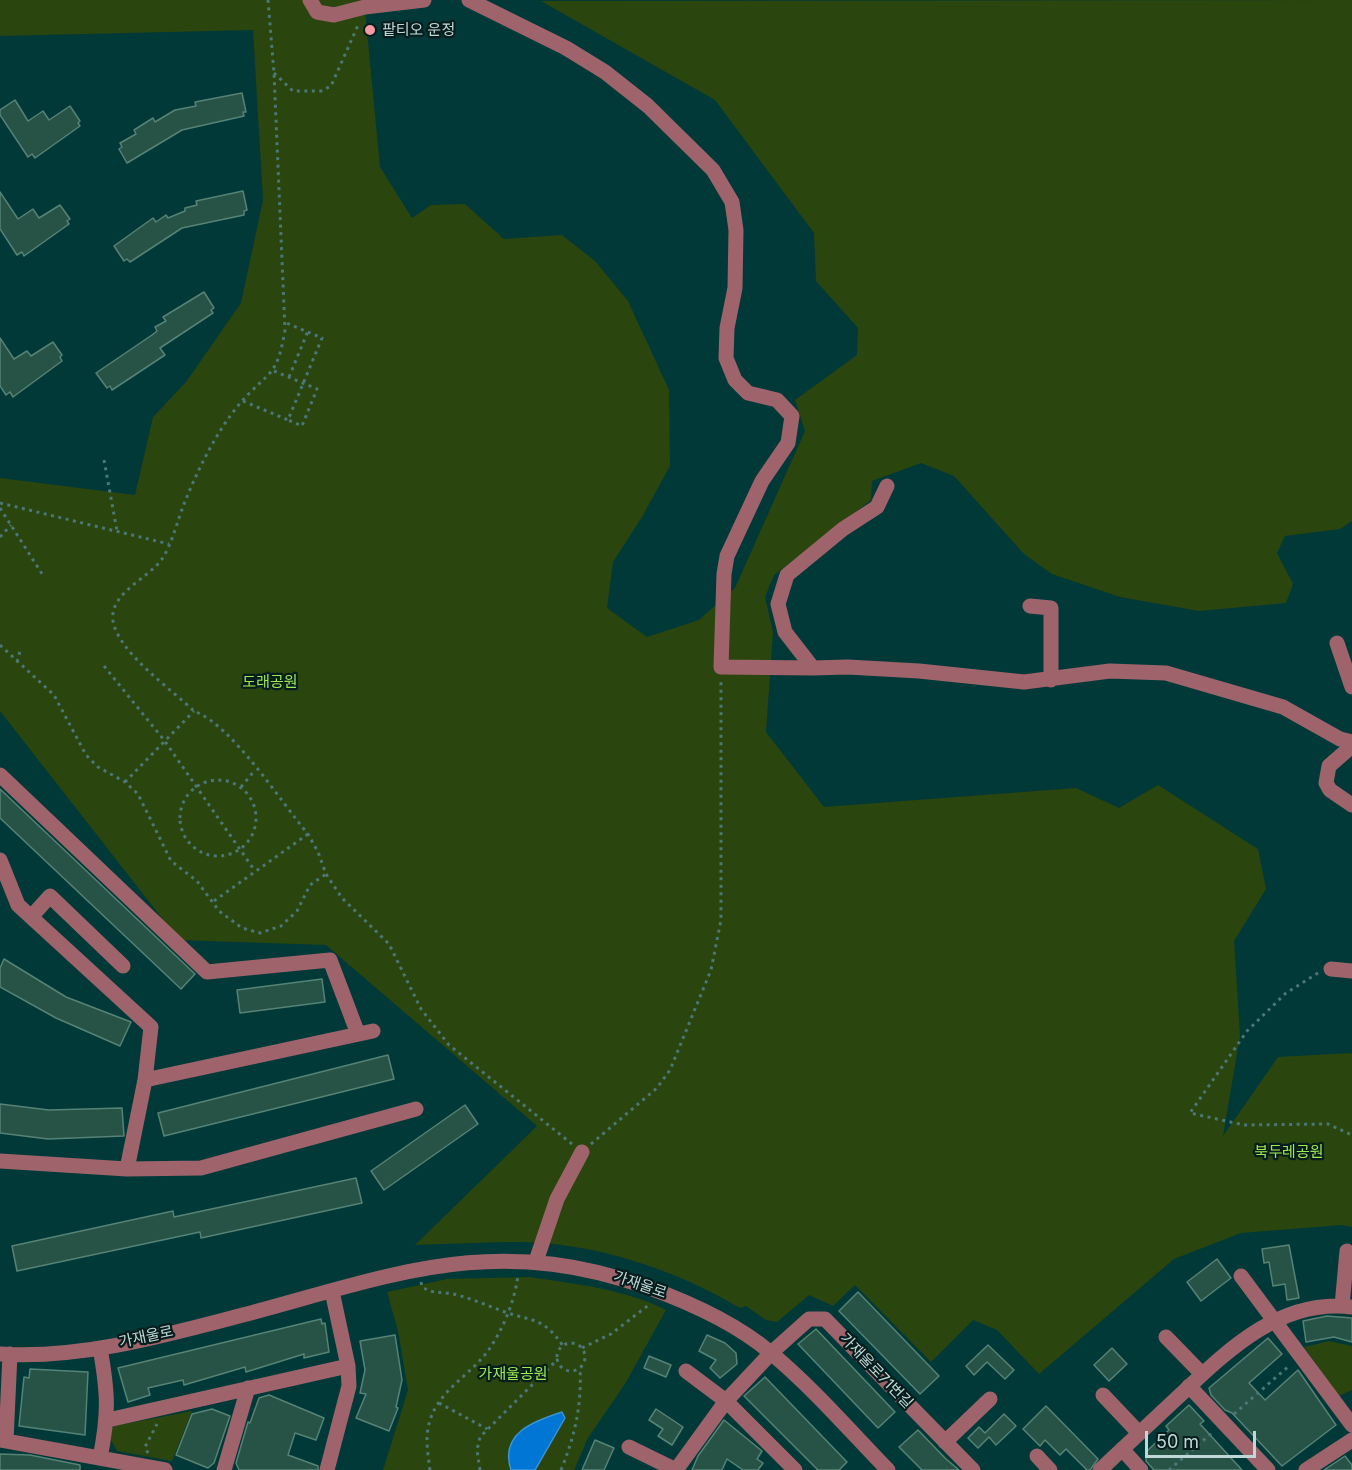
<!DOCTYPE html>
<meta charset="utf-8">
<style>
body{margin:0}
#map{position:relative;width:1352px;height:1470px;overflow:hidden;background:#003938;font-family:Inter,sans-serif}
canvas{display:block}
.scale{position:absolute;left:1145px;top:1431px;width:111px;height:27px;box-sizing:border-box;border:3px solid #bfd8d7;border-top:0;padding-left:8px;font-size:18px;line-height:21px;white-space:nowrap;color:#bfd8d7;-webkit-text-stroke:4px #071d1c;paint-order:stroke}
</style>
<div id="map">
<canvas width="1352" height="1470"></canvas>
<div class="scale">50 m</div>
</div>
<script>
const context = document.querySelector('canvas').getContext('2d');
context.lineJoin = 'round';
function paint(path, color) {
  context.fillStyle = color;
  context.fill(path, 'evenodd');
}
function trace(path, color, width, dash) {
  context.strokeStyle = color;
  context.lineWidth = width;
  context.lineCap = dash ? 'butt' : 'round';
  context.setLineDash(dash || []);
  context.stroke(path);
}
function write(font, color, halo, rows, align = 'center') {
  context.font = font + ' Inter,"Noto Sans KR",sans-serif';
  context.lineWidth = 4.5;
  context.setLineDash([]);
  context.textBaseline = 'middle';
  context.strokeStyle = halo;
  context.fillStyle = color;
  for (const [text, x, y, turn = 0] of rows) {
    context.save();
    context.translate(x, y);
    context.rotate((+turn || 0) * Math.PI / 180);
    context.textAlign = isNaN(turn) ? turn : align;
    if (halo) context.strokeText(text, 0, 0);
    context.fillText(text, 0, 0);
    context.restore();
  }
}
paint(new Path2D(`
 M 0,0 L 364,0 L 380,167 L 412,218 L 431,205 L 465,204 L 504,239 L 562,235 L 595,261 L 628,301 L 669,390 L 670,466 L 642,517 L 613,562 L 607,608 L 647,637 L 699,620 L 735,588 L 805,431 L 795,400 L 857,355 L 858,328 L 816,281 L 814,233 L 715,100 L 541,1 L 1352,0 L 1352,521 L 1340,529 L 1285,536 L 1277,553 L 1293,584 L 1286,603 L 1199,611 L 1120,597 L 1052,574 L 1024,554 L 954,476 L 921,463 L 872,481 L 871,500 L 774,575 L 765,597 L 773,632 L 766,732 L 824,807 L 1076,788 L 1119,808 L 1158,785 L 1258,849 L 1266,889 L 1234,941 L 1240,1036 L 1223,1136 L 1278,1057 L 1352,1053 L 1352,1227 L 1342,1225 L 1241,1233 L 1174,1259 L 1039,1374 L 997,1330 L 973,1320 L 931,1362 L 855,1285 L 833,1306 L 809,1295 L 777,1322 L 766,1320 L 746,1306 L 740,1308 C 676,1270 596,1243 521,1242 C 486,1242 450,1244 415,1245 L 537,1126 L 326,945 L 179,940 L 0,711 L 0,478 L 135,495 L 153,417 L 186,382 L 241,303 L 263,200 L 253,30 L 0,36 Z
 M 529,1277 C 575,1284 625,1289 666,1310 L 625,1384 L 588,1438 L 574,1470 L 383,1470 L 408,1390 L 398,1331 L 387,1292 L 447,1279 Z
 M 1329,1341 L 1352,1346 L 1352,1390 L 1339,1396 L 1304,1347 Z
 M 192,1411 L 172,1461 L 117,1451 L 109,1437 L 110,1430 L 114,1426 Z`), '#2a450e');
const water = new Path2D(`
 M 562,1412 L 565,1418 L 535,1470 L 511,1470 C 499,1433 534,1421 562,1412 Z`);
paint(water, '#0176d4');
trace(water, '#3a93d5', 1.5);
const building = new Path2D(`
 M 242,93 L 246,112 L 243,112 L 244,116 L 182,130 L 127,163 L 119,149 L 122,147 L 120,143 L 136,134 L 134,130 L 153,118 L 155,122 L 175,110 L 196,106 L 195,102 Z
 M 15,100 L 28,121 L 43,111 L 49,120 L 70,106 L 80,121 L 78,123 L 80,126 L 35,158 L 32,154 L 28,157 L 0,115 L 0,110 Z
 M 243,191 L 247,210 L 244,211 L 244,215 L 182,228 L 130,262 L 127,259 L 124,261 L 114,246 L 153,218 L 156,222 L 166,215 L 168,218 L 185,211 L 185,208 L 197,205 L 196,201 Z
 M 0,192 L 18,219 L 33,209 L 39,218 L 60,205 L 70,219 L 67,221 L 69,224 L 24,256 L 22,252 L 17,255 L 0,229 Z
 M 204,292 L 214,308 L 211,310 L 213,313 L 160,348 L 165,355 L 112,390 L 110,386 L 107,388 L 96,373 L 152,335 L 157,331 L 155,327 L 166,321 L 163,317 Z
 M 0,338 L 14,359 L 27,351 L 31,356 L 53,342 L 62,355 L 60,357 L 62,361 L 13,397 L 10,392 L 6,395 L 0,386 Z
 M 0,789 L 195,974 L 181,989 L 0,818 Z
 M 4,959 L 66,997 L 131,1022 L 120,1046 L 56,1018 L 0,987 L 0,968 Z
 M 322,979 L 325,1002 L 240,1013 L 237,990 Z
 M 388,1055 L 394,1079 L 164,1136 L 158,1113 Z
 M 0,1104 L 49,1110 L 122,1108 L 124,1136 L 48,1139 L 0,1133 Z
 M 465,1105 L 478,1124 L 384,1190 L 371,1171 Z
 M 356,1178 L 362,1203 L 201,1238 L 200,1232 L 17,1271 L 12,1246 L 173,1211 L 174,1217 Z
 M 1289,1245 L 1299,1298 L 1287,1300 L 1285,1284 L 1273,1286 L 1269,1262 L 1264,1263 L 1262,1249 Z
 M 1217,1259 L 1231,1278 L 1201,1301 L 1187,1282 Z
 M 858,1292 L 939,1376 L 920,1394 L 839,1311 Z
 M 1327,1316 L 1352,1318 L 1352,1342 L 1334,1337 L 1306,1342 L 1303,1321 Z
 M 321,1319 L 322,1324 L 325,1323 L 329,1352 L 304,1358 L 304,1354 L 246,1372 L 245,1367 L 184,1385 L 183,1380 L 148,1388 L 150,1395 L 128,1402 L 118,1368 Z
 M 816,1329 L 895,1412 L 878,1428 L 798,1344 Z
 M 395,1335 L 402,1380 L 396,1407 L 398,1408 L 389,1431 L 356,1418 L 366,1394 L 360,1393 L 365,1370 L 360,1341 Z
 M 707,1335 L 725,1343 L 736,1353 L 737,1364 L 720,1378 L 710,1368 L 716,1360 L 699,1351 Z
 M 1268,1338 L 1282,1354 L 1249,1383 L 1265,1400 L 1298,1370 L 1336,1425 L 1282,1466 L 1232,1413 L 1225,1410 L 1211,1395 L 1209,1388 Z
 M 988,1345 L 1014,1370 L 1005,1379 L 987,1362 L 974,1375 L 966,1366 Z
 M 1112,1348 L 1127,1364 L 1109,1381 L 1094,1365 Z
 M 649,1356 L 671,1365 L 666,1377 L 644,1368 Z
 M 30,1369 L 88,1372 L 85,1435 L 19,1426 L 24,1377 L 29,1378 Z
 M 765,1377 L 847,1462 L 839,1470 L 818,1470 L 744,1396 Z
 M 269,1395 L 324,1418 L 316,1440 L 295,1433 L 288,1455 L 318,1466 L 318,1470 L 239,1470 L 236,1463 L 248,1422 L 250,1423 L 259,1398 Z
 M 1189,1405 L 1204,1421 L 1200,1424 L 1242,1470 L 1154,1470 L 1146,1461 L 1147,1451 L 1169,1430 L 1166,1426 Z
 M 1046,1406 L 1098,1459 L 1090,1470 L 1087,1470 L 1066,1449 L 1060,1455 L 1045,1440 L 1040,1446 L 1023,1429 Z
 M 212,1409 L 230,1416 L 214,1463 L 208,1468 L 176,1455 L 192,1414 Z
 M 656,1409 L 683,1427 L 672,1445 L 658,1436 L 663,1429 L 649,1420 Z
 M 1004,1414 L 1016,1426 L 996,1445 L 989,1437 L 978,1448 L 968,1438 L 979,1427 L 985,1433 Z
 M 724,1420 L 762,1451 L 757,1459 L 763,1463 L 758,1470 L 743,1470 L 727,1459 L 722,1470 L 692,1470 L 698,1456 Z
 M 918,1430 L 945,1458 L 959,1470 L 922,1470 L 899,1447 Z
 M 595,1440 L 614,1448 L 604,1470 L 582,1470 Z
 M 0,1454 L 30,1455 L 80,1465 L 80,1470 L 0,1470 Z
 M 1345,1456 L 1352,1465 L 1352,1470 L 1324,1470 Z`);
paint(building, '#265346');
trace(building, '#568375', 1.5);
trace(new Path2D(`
 M 268,0 L 274,73 L 285,330 C 277,377 271,369 242,401 C 217,430 198,469 184,504 C 177,522 172,544 162,559 C 148,579 109,593 113,621 C 118,652 172,690 194,711 C 233,726 280,801 308,834 L 318,852 L 326,874 L 342,898 L 389,944 L 421,1009 L 449,1045 L 572,1144
 M 274,73 L 293,91 L 321,91 L 331,86 L 359,23
 M 274,371 L 317,389 L 302,426 L 288,420
 M 289,377 L 308,331
 M 243,401 L 288,420 L 322,338 L 284,322
 M 104,460 L 117,531
 M 0,503 L 169,544
 M 0,508 L 44,577
 M 0,537 L 11,525
 M 0,645 L 54,695 L 86,755 L 98,767 L 125,782 L 138,794 L 171,861 L 197,881 L 219,911 L 242,928 L 260,933 L 281,926 L 297,911 L 310,885 L 326,874
 M 17,662 L 20,651
 M 104,666 L 164,740 L 255,871
 M180 818a38 38 0 1 1 76 0a38 38 0 1 1-76 0Z
 M 125,782 L 194,711
 M 241,787 L 255,770
 M 214,901 L 308,834
 M 1318,973 L 1286,993 L 1247,1031 L 1190,1113 L 1244,1125 L 1328,1124 L 1352,1135
 M 591,1144 L 657,1088 L 670,1070 L 711,970 L 721,920 L 721,681
 M 421,1282 L 422,1287 C 436,1295 439,1291 453,1294 C 471,1298 488,1306 505,1312 C 534,1322 543,1317 563,1346
 M557 1357a14 14 0 1 1 28 0a14 14 0 1 1-28 0Z
 M 582,1348 L 611,1334 L 650,1304
 M 439,1403 L 487,1429
 M 1234,1414 L 1290,1365
 M 148,1453 L 145,1447 L 157,1424
 M 430,1470 C 428,1455 425,1438 429,1424 C 437,1390 472,1375 490,1348 C 504,1327 515,1300 518,1275
 M 480,1470 L 477,1450 L 480,1437 L 558,1359
 M 561,1470 C 575,1436 582,1404 580,1368
 M 1169,1470 L 1213,1432`), '#4b7776', 3, [3, 4.5]);
trace(new Path2D(`
 M 310,0 L 317,12 L 334,15 L 365,7 L 424,0
 M 469,0 L 566,48 L 605,72 L 648,106 L 713,170 L 732,202 L 736,230 L 735,288 L 727,328 L 726,358 L 735,380 L 748,393 L 777,400 L 792,416 L 788,443 L 762,481 L 727,556 L 724,574 L 721,667 L 813,668
 M 887,486 L 877,507 L 843,529 L 787,575 L 778,604 L 785,632 L 813,668 L 848,667 L 919,671 L 1024,682 L 1110,671 L 1166,673 L 1283,707 L 1340,739 L 1352,742
 M 1030,606 L 1051,608 L 1051,680
 M 1337,643 L 1352,687
 M 1352,746 L 1329,766 L 1326,783 L 1330,790 L 1352,805
 M 0,775 L 207,972 L 330,960 L 358,1034
 M 0,860 L 18,905 L 151,1027 L 145,1080 L 127,1169
 M 31,917 L 50,896 L 123,966
 M 1331,969 L 1352,971
 M 145,1080 L 373,1031
 M 0,1161 L 127,1169 L 201,1168 L 416,1109
 M 536,1261 L 557,1199 L 582,1152
 M 1241,1276 L 1352,1425
 M 1342,1306 L 1347,1251
 M 1166,1337 L 1202,1374
 M 0,1354 C 80,1359 163,1336 239,1316 C 391,1276 490,1232 647,1287 C 691,1303 736,1323 771,1353 C 813,1388 850,1431 888,1470
 M 686,1371 L 726,1401 L 795,1470
 M 1189,1386 L 1268,1470
 M 1103,1395 L 1139,1433
 M 108,1420 L 348,1366
 M 0,1440 L 165,1470
 M 6,1441 L 10,1354
 M 945,1442 L 990,1399
 M 629,1447 L 676,1470
 M 1122,1449 L 1141,1470
 M 1037,1456 L 1050,1470
 M 100,1458 C 109,1413 108,1393 100,1348
 M 224,1470 L 248,1388
 M 327,1470 L 349,1386 L 348,1366 L 332,1291
 M 676,1470 L 726,1401 L 771,1353 L 809,1319 L 825,1319 L 973,1470
 M 1100,1470 C 1126,1446 1151,1422 1177,1398 C 1226,1352 1279,1298 1352,1307
 M 1306,1470 L 1352,1440`), '#9f646b', 15);
for (const [x, y, r, color] of [
 [370,30,6,"#f49aa5"]
]) {
  const dot = new Path2D();
  dot.arc(x, y, r, 0, 2 * Math.PI);
  context.fillStyle = color;
  context.fill(dot);
  trace(dot, '#071d1c', 2);
}
write('15px', '#bfd8d7', '#071d1c', [
 ["팥티오 운정",382,30]
], 'left');
write('15px', '#9dea51', '#071d1c', [
 ["도래공원",270,682],
 ["북두레공원",1289,1152],
 ["가재울공원",513,1374]
]);
write('15px', '#bfd8d7', '#071d1c', [
 ["가재울로",640,1285,19],
 ["가재울로",146,1337,-12],
 ["가재울로71번길",876,1371,46]
]);
</script>
